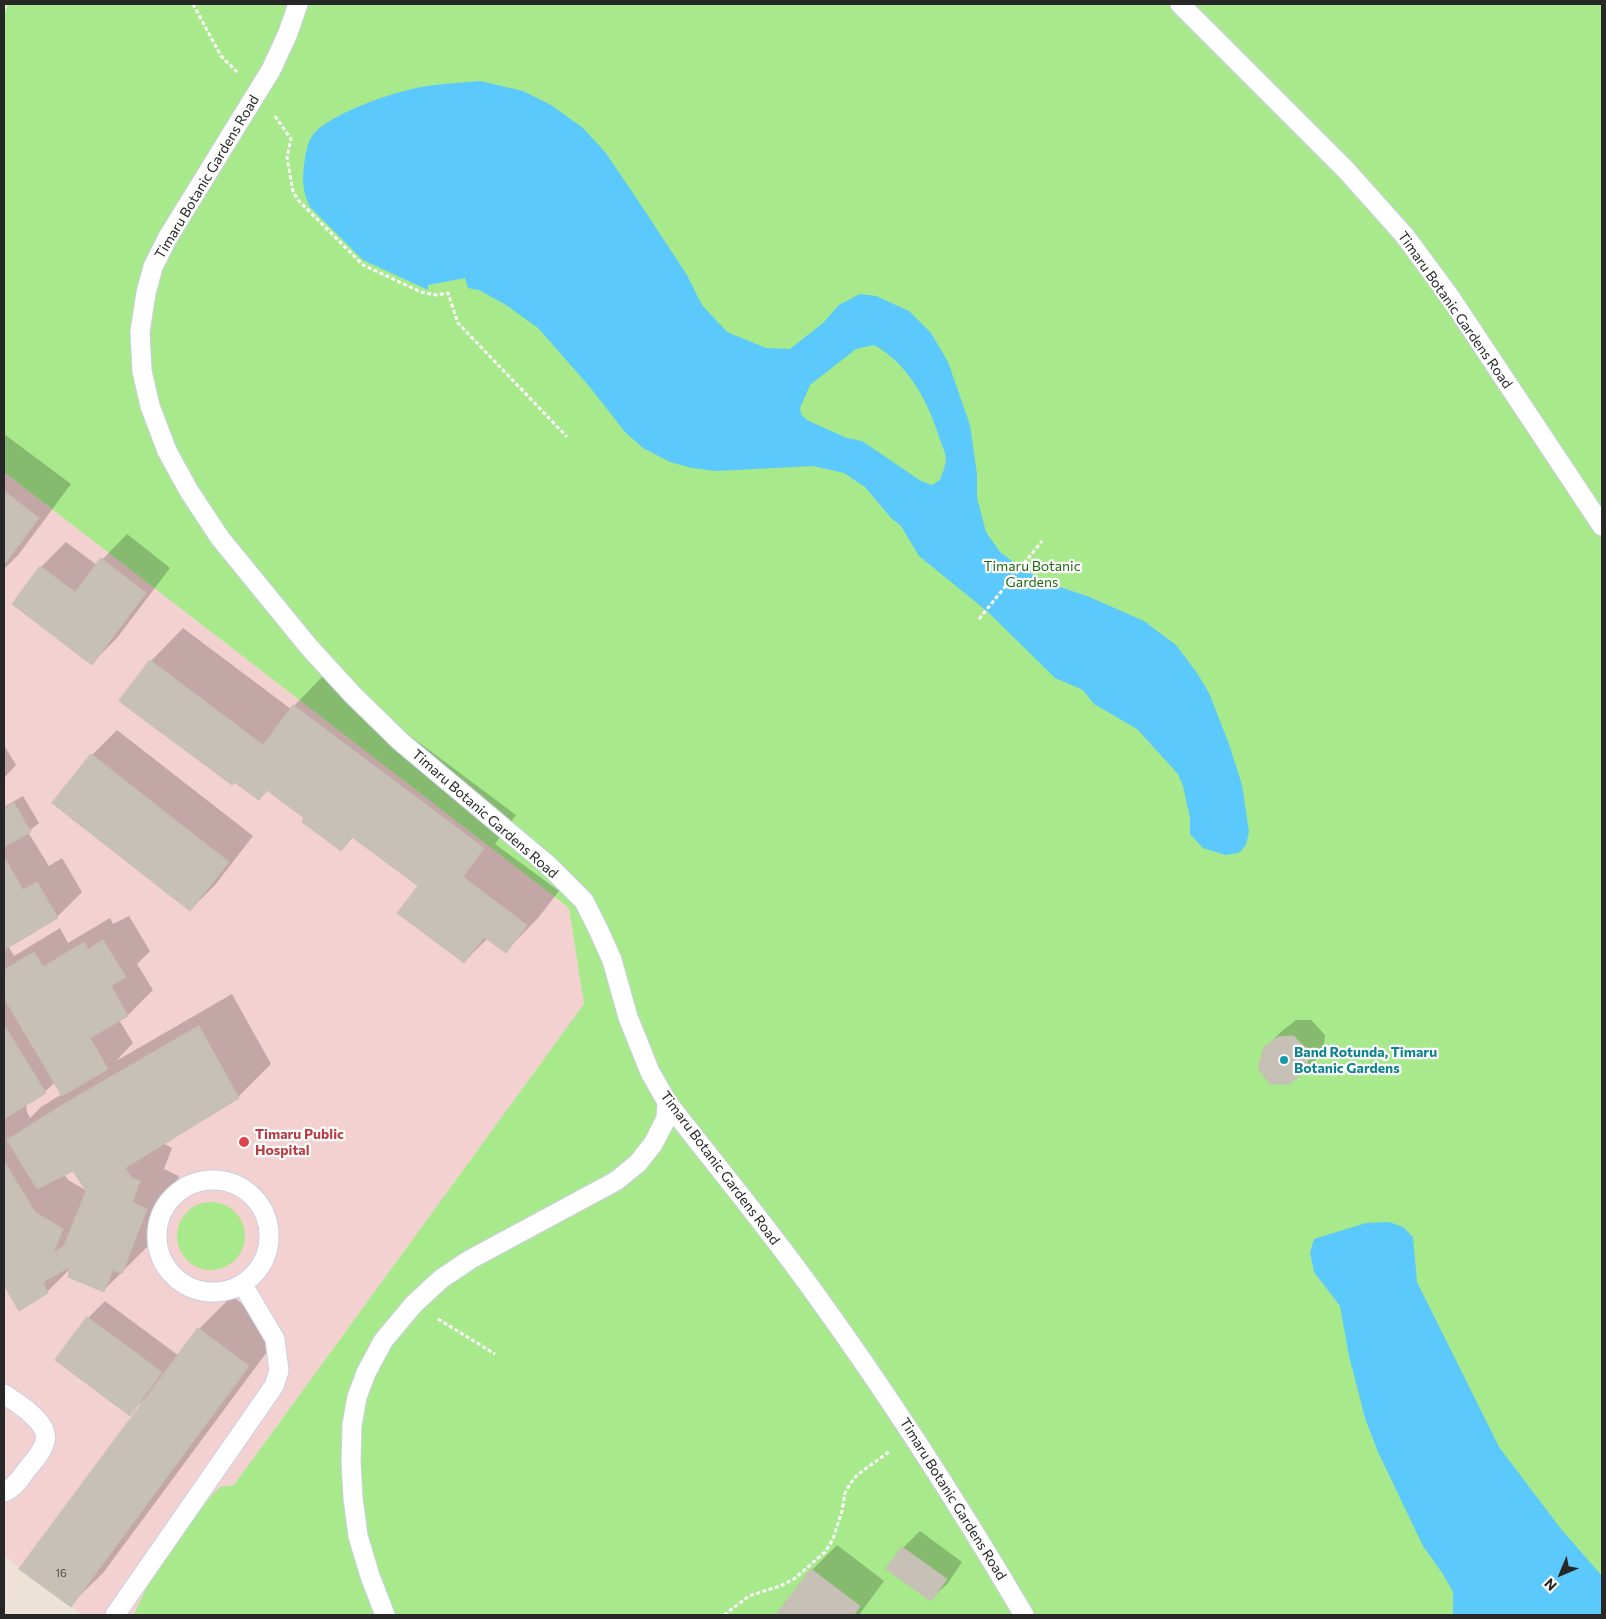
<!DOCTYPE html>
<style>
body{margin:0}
#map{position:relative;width:1606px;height:1619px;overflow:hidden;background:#ece3d6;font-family:Commissioner,sans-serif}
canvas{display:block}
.frame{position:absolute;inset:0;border:5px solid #272727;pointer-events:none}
.north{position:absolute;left:1536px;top:1549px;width:50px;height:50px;-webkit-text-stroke:4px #fff;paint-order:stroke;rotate:225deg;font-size:14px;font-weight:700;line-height:20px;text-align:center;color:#272727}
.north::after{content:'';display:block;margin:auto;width:18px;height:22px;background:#272727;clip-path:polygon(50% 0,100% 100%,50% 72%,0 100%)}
</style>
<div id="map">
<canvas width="1606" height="1619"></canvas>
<div class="frame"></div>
<div class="north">N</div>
</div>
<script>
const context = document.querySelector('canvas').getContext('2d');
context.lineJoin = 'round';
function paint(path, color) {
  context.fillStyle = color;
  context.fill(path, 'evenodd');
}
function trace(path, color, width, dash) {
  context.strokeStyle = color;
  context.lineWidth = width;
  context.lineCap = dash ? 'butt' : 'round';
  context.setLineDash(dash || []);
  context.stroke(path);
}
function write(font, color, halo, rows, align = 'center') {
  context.font = font + ' Commissioner,sans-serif';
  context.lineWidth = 4.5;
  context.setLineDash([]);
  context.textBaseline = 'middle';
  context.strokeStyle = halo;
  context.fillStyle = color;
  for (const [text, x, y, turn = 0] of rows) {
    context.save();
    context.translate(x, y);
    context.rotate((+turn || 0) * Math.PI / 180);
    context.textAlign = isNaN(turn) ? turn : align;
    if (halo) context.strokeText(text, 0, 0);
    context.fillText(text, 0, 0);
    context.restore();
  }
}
paint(new Path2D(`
 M 4,472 L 569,908 L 584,1004 L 139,1615 L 82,1615 L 4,1556 Z`), '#f4d1d1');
paint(new Path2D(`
 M 8,4 L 1602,4 L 1602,1615 L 135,1615 L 135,1612 L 155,1571 L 202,1506 L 220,1487 L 234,1485 L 584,1004 L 569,908 L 4,472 L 4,17 Z
 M177 1236a34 34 0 1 1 68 0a34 34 0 1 1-68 0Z`), '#a7e98b');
paint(new Path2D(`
 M 480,81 L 523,91 L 551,105 L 583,128 L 605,152 L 633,193 L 687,275 L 702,305 L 727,332 L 766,348 L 790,349 L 823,323 L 839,305 L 860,294 L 876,296 L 909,311 L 931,333 L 948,362 L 970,425 L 977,474 L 977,498 L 986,532 L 1000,552 L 1024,570 L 1048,583 L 1087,596 L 1144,621 L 1176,645 L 1197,673 L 1209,693 L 1229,744 L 1242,785 L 1249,832 L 1246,845 L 1239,853 L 1225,855 L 1203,848 L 1190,834 L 1190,818 L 1183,786 L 1178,774 L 1137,729 L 1094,704 L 1083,690 L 1055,678 L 988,612 L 919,556 L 901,526 L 891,518 L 865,487 L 844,473 L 813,466 L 716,471 L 692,468 L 670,462 L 643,448 L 625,432 L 589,386 L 538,328 L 506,305 L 479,290 L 468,288 L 465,278 L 428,285 L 428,290 L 363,260 L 310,207 C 303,193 302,181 304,166 C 305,156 307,144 312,136 C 324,117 385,95 408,90 C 431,84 456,83 480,81 ZM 874,345 C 908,363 929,403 940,440 C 942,445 945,452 946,458 C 946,465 942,474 940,480 L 932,485 L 921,481 L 862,441 L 847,438 L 822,427 L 807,420 L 801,414 L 800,408 L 810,385 L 856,349 Z
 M 1389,1222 L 1403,1227 L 1413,1237 L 1417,1282 L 1499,1447 L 1561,1529 L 1602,1576 L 1602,1615 L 1453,1615 L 1453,1592 L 1443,1574 L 1423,1546 L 1378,1452 L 1365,1418 L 1349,1356 L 1340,1306 L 1314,1272 L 1310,1253 L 1314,1239 L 1366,1223 Z`), '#5bc9fb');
paint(new Path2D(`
 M 4,434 L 71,484 L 19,554 L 4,569 Z
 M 127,534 L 170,568 L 117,638 L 92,663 L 13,604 L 41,567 L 66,542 L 97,565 Z
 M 183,628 L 291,709 L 326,673 L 516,815 L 495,844 L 559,891 L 538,918 L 506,951 L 488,938 L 464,962 L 419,886 L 353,837 L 341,850 L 306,817 L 268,789 L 259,799 L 151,661 Z
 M 117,730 L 253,836 L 215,885 L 190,910 L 54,803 L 92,755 Z
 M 4,745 L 16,765 L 4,778 Z
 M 23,796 L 39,823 L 28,832 L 49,866 L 62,858 L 82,892 L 57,917 L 8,946 L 14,956 L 60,928 L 68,943 L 110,918 L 113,924 L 129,916 L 150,951 L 137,964 L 153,990 L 128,1015 L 119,1020 L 133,1043 L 116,1061 L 232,994 L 271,1064 L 238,1097 L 163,1143 L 172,1148 L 164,1169 L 179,1176 L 154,1240 L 103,1291 L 71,1268 L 47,1292 L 19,1309 L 4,1283 L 4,807 ZM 55,1082 L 62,1094 L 41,1107 L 30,1118 L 27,1112 L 26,1104 L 45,1092 ZM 74,1169 L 89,1192 L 68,1180 L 64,1174 Z
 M 1296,1020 L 1311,1020 L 1325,1035 L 1323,1053 L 1306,1070 L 1265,1048 L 1282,1031 Z
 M 232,1296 L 281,1333 L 103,1573 L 70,1605 L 147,1399 L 146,1398 L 129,1414 L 88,1318 L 105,1301 L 179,1356 L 199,1329 Z
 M 920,1531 L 962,1562 L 948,1583 L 931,1599 L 888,1569 L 903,1548 Z
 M 837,1545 L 884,1581 L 859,1615 L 778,1615 L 812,1570 Z`), '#0003');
const building = new Path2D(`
 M 4,491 L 39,518 L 4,565 Z
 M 101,558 L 146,593 L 92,665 L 12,604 L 40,566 L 75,592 Z
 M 150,660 L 263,745 L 293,705 L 484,848 L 463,877 L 527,925 L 506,953 L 484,937 L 464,963 L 397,913 L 418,886 L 352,837 L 341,851 L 302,822 L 304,818 L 267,790 L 259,800 L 234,782 L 232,785 L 119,701 Z
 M 91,754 L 229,862 L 190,911 L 52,803 Z
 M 14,803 L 31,832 L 4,847 L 4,809 Z
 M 4,857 L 23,890 L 37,882 L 58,918 L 4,950 Z
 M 103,940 L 126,977 L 111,986 L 128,1016 L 90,1038 L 108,1069 L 62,1096 L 4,998 L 4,970 L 34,952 L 43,967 L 84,942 L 88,949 Z
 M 4,1025 L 46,1093 L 4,1119 Z
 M 199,1026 L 239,1098 L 125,1168 L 132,1178 L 140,1181 L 132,1202 L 147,1209 L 122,1274 L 113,1270 L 104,1292 L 68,1277 L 70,1267 L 43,1282 L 48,1293 L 19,1311 L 4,1285 L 4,1161 L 35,1212 L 63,1229 L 53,1253 L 64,1246 L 86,1191 L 73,1171 L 37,1189 L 7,1140 L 62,1105 Z
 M 1294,1036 L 1309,1052 L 1306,1071 L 1289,1084 L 1270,1084 L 1258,1068 L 1264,1047 L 1278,1037 Z
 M 87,1317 L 162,1372 L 130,1416 L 55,1360 Z
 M 198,1328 L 249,1366 L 71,1607 L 19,1569 Z
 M 902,1547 L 947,1579 L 931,1601 L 886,1569 Z
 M 811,1569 L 860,1606 L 854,1615 L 776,1615 Z`);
paint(building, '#c6c0b6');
trace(building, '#c6bfb0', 1);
const lane = new Path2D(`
 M 298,4 L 288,33 L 271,70 L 168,237 L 153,267 L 146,293 L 140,332 L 142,371 L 150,406 L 167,451 L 189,491 L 220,538 L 309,647 L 352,694 L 400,741 L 548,865 L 584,901 L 599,931 L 612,960 L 628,1017 L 650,1072 L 667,1102 C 715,1164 765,1224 811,1288 C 888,1394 958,1503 1024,1615
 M 1180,4 L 1346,170 L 1405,236 L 1450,297 L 1602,526
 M157 1236a56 56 0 1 1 112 0a56 56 0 1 1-112 0Z
 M 4,1394 C 17,1403 50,1422 45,1441 C 43,1451 34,1461 28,1468 C 21,1477 15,1488 4,1492
 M 115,1615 L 274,1386 L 279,1371 L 275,1339 L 243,1285
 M 385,1615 L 370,1576 L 358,1536 L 353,1498 L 351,1461 L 352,1425 L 357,1397 L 366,1373 L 383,1341 L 414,1304 L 441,1279 L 471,1259 L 616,1181 L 638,1163 L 653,1144 L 666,1119 L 667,1102`);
trace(lane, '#cbcee2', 21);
trace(new Path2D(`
 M 193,4 L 221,56 L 237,72
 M 275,116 L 291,139 L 287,157 L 293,192 L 299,201 L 363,265 L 421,292 L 436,295 L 448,293 L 458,323 L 567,437
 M 979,619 L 1042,541
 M 438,1319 L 495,1354
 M 724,1615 L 749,1596 L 780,1586 L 794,1579 L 825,1552 L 833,1539 L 842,1511 L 845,1493 L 850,1484 L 857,1475 L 890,1451`), '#fff', 3, [4, 2.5]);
trace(lane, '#fff', 19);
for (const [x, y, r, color] of [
 [1284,1060,5,"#0f9aa8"],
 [244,1142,6,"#e0444e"]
]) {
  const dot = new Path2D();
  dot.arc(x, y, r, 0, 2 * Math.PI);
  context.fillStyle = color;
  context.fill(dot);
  trace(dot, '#fff', 2);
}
write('11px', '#4f4d4b', null, [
 ["16",61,1573]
]);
write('14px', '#272727', '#fff', [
 ["Timaru Botanic Gardens Road",207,177,-59],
 ["Timaru Botanic Gardens Road",1455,310,55],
 ["Timaru Botanic Gardens Road",485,814,41],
 ["Timaru Botanic Gardens Road",720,1168,53],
 ["Timaru Botanic Gardens Road",953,1499,58]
]);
write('14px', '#1f6911', '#fff', [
 ["Timaru Botanic",1032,566],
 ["Gardens",1032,582]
]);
write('bold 14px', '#0d838f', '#fff', [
 ["Band Rotunda, Timaru",1294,1052],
 ["Botanic Gardens",1294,1068]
], 'left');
write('bold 14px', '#be3a42', '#fff', [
 ["Timaru Public",255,1134],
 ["Hospital",255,1150]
], 'left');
</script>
